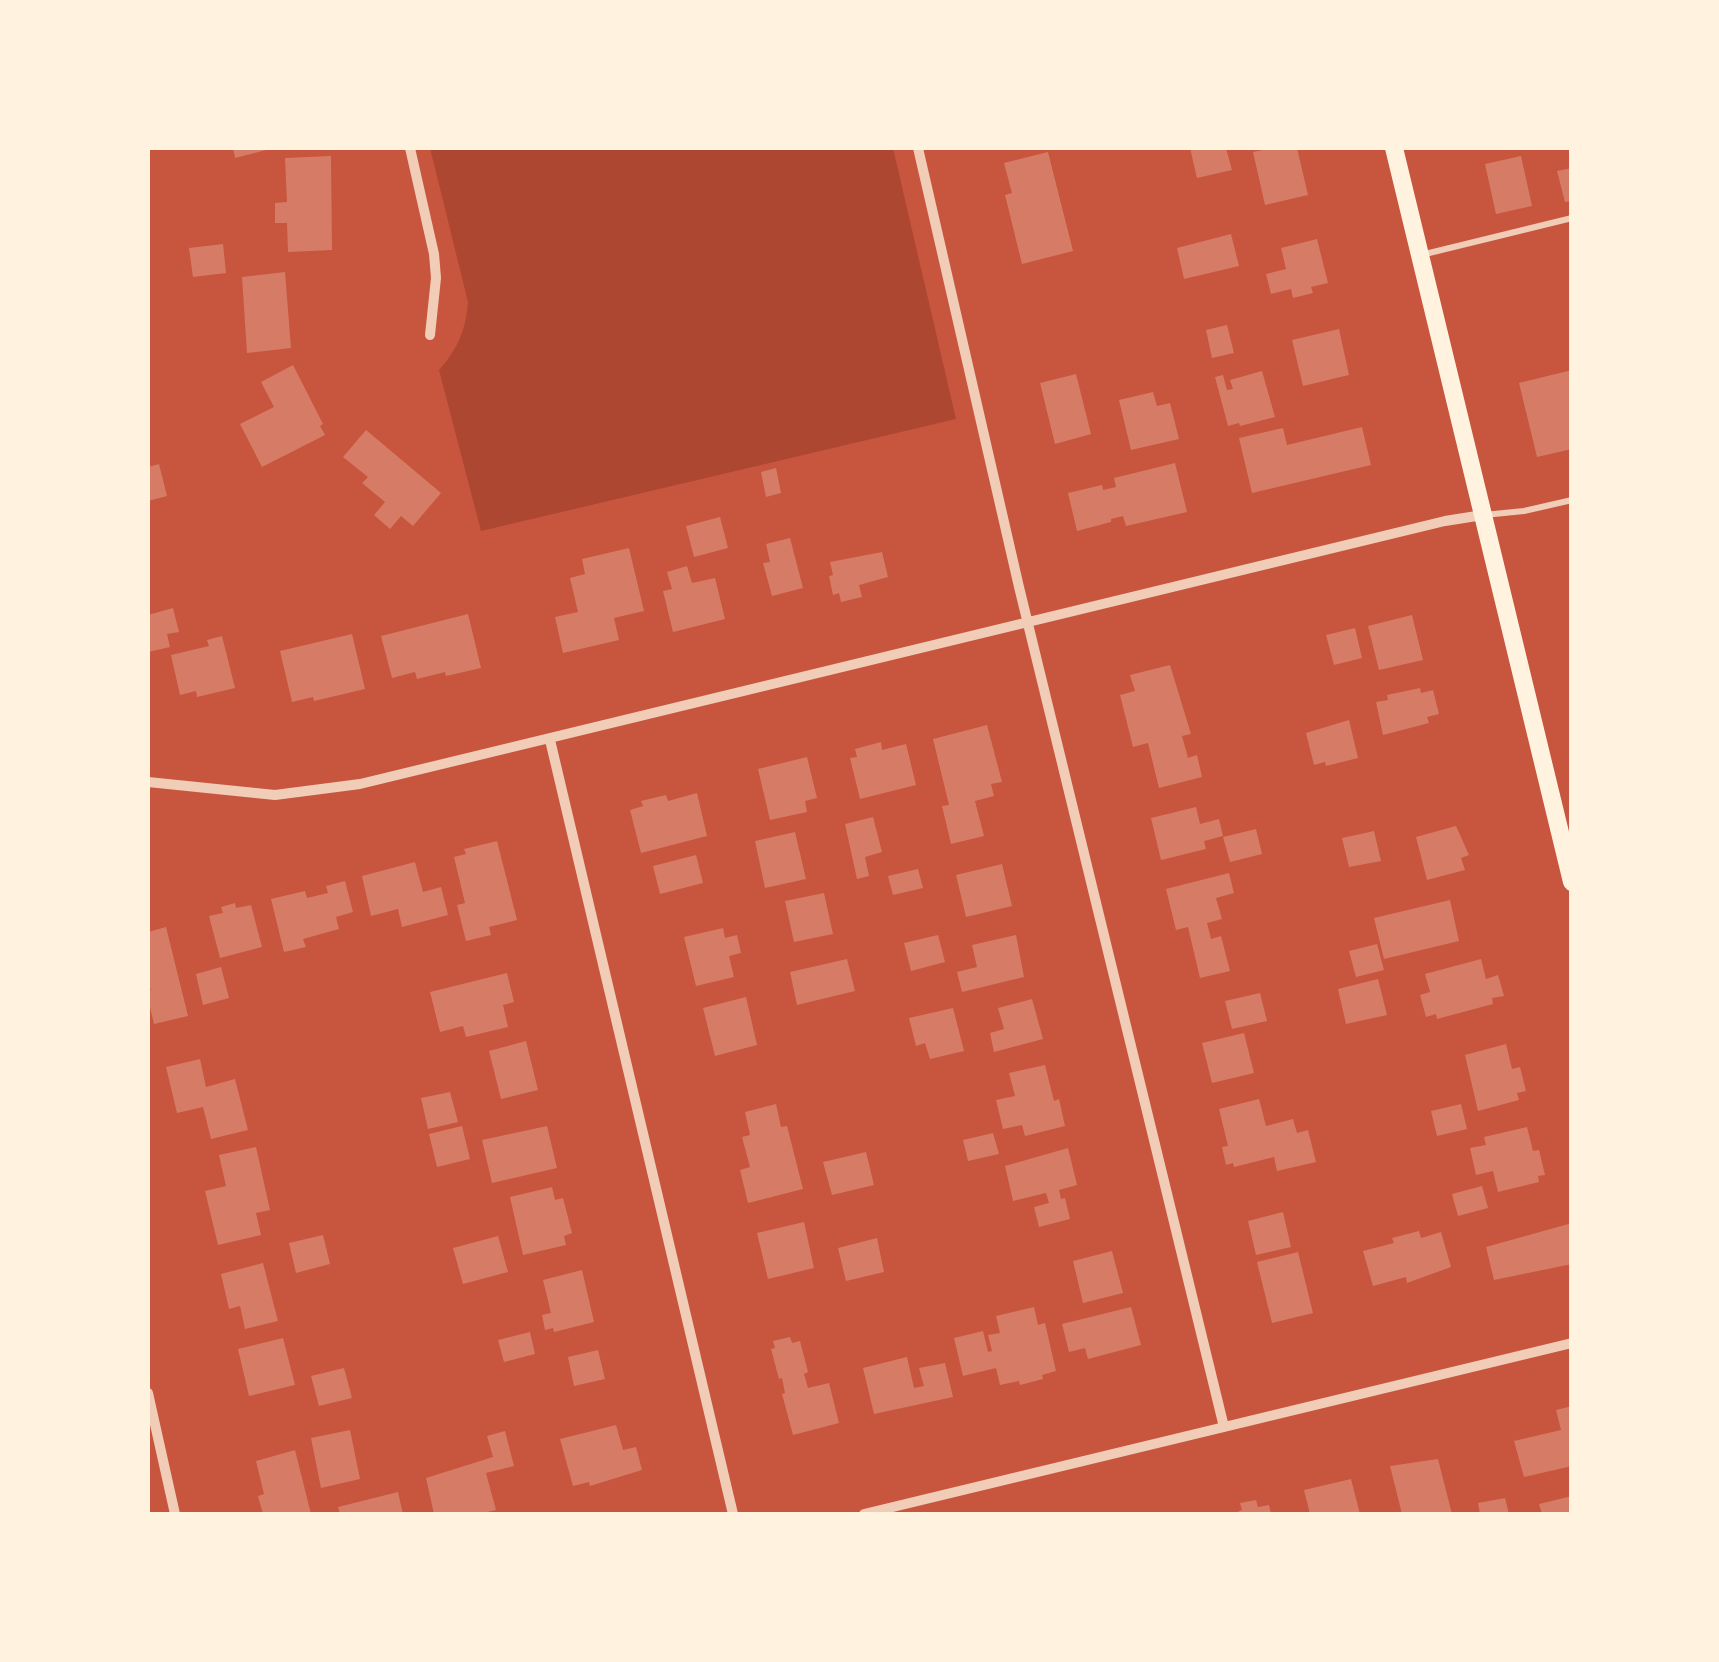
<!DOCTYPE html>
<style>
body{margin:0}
#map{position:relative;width:1719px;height:1662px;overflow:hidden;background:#c8553d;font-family:Lato,sans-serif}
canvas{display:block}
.frame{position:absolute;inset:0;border:150px solid #fff3e0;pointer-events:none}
</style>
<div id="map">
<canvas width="1719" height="1662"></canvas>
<div class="frame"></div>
</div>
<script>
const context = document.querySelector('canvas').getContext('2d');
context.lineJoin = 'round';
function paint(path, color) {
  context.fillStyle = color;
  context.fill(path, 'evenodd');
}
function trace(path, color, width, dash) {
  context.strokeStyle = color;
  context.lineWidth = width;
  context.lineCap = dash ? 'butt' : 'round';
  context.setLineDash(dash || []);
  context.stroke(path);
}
paint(new Path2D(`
 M 430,148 L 893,148 L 956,419 L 481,531 L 439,370 C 458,349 466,329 468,302 Z`), '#ae4732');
paint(new Path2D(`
 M 233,148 L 270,148 L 270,149 L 235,158 Z
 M 1190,148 L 1226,148 L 1232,170 L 1197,178 Z
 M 1273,148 L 1297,148 L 1308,195 L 1265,205 L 1253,152 Z
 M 1048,152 L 1073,251 L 1022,264 L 1005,195 L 1012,193 L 1004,163 Z
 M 331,156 L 332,250 L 288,252 L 287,223 L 275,223 L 275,203 L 287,202 L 285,158 Z
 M 1521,156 L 1532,206 L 1496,214 L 1485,164 Z
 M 1572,168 L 1572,201 L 1565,202 L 1557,171 Z
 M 1231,234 L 1239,266 L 1184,279 L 1177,248 Z
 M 1317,239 L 1328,283 L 1311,287 L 1313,293 L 1293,298 L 1291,289 L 1271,294 L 1266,274 L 1286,269 L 1281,248 Z
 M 223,244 L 226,273 L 193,277 L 189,248 Z
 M 285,272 L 291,348 L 247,353 L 242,277 Z
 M 1227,325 L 1234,353 L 1212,358 L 1206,330 Z
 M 1339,329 L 1349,375 L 1303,386 L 1292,340 Z
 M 293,365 L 323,424 L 320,426 L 325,435 L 262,467 L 240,424 L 274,407 L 261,382 Z
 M 1572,370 L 1572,449 L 1537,457 L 1519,383 Z
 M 1262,371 L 1275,417 L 1240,426 L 1239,423 L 1228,426 L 1215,377 L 1223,375 L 1227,390 L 1233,389 L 1230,380 Z
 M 1076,374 L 1091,434 L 1055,444 L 1040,383 Z
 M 1153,392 L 1157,406 L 1170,403 L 1179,439 L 1131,450 L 1119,400 Z
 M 1362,427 L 1371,465 L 1252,493 L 1239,438 L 1283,428 L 1287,445 Z
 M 366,430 L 441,493 L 413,526 L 401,516 L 390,529 L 374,515 L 385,502 L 362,483 L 368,477 L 343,457 Z
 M 1175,463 L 1187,512 L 1126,526 L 1123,516 L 1111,519 L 1111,522 L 1077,531 L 1068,493 L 1102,485 L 1103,490 L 1116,487 L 1114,478 Z
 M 159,464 L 167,496 L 148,501 L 148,467 Z
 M 776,468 L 781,493 L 766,497 L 761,472 Z
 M 720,517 L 728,548 L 694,557 L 686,526 Z
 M 790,538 L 803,588 L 772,596 L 763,563 L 770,562 L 766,544 Z
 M 629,548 L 644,611 L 614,618 L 619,640 L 563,653 L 555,617 L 578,612 L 570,578 L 585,574 L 582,559 Z
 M 882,552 L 888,577 L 859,585 L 862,597 L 841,602 L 839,593 L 833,595 L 829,576 L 833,575 L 830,562 Z
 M 687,566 L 692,583 L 715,578 L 725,619 L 673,632 L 663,591 L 672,589 L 667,572 Z
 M 173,608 L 179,632 L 167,634 L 170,647 L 148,652 L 148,615 Z
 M 468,614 L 481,668 L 446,676 L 445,672 L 417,679 L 415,672 L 392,678 L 381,636 Z
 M 1412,615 L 1423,660 L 1379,670 L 1368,626 Z
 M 1355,628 L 1362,658 L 1334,665 L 1326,635 Z
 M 352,634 L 365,689 L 314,701 L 313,697 L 292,702 L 280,651 Z
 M 222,636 L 235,688 L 197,697 L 196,691 L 180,695 L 171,655 L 209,646 L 207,640 Z
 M 1170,665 L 1191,734 L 1182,736 L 1188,758 L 1197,755 L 1202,777 L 1159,788 L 1148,743 L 1133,747 L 1120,695 L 1135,691 L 1130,675 Z
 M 1420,688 L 1421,693 L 1433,690 L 1439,714 L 1427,717 L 1429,723 L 1383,735 L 1376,702 L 1388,700 L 1387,695 Z
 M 1349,720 L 1358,758 L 1326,766 L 1325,762 L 1314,765 L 1306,733 Z
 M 987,725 L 1002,782 L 991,784 L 994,796 L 975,801 L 984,836 L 951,844 L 942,806 L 949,805 L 933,739 Z
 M 881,742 L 882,750 L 906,744 L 916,785 L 860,799 L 850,758 L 857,757 L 855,749 Z
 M 807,757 L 817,798 L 805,801 L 807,812 L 770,820 L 758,769 Z
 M 697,793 L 707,836 L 641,853 L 630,810 L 643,806 L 641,801 L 666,795 L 668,801 Z
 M 1196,807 L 1200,824 L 1219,819 L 1223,836 L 1204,841 L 1206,849 L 1161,860 L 1151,818 Z
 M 873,817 L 882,852 L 865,857 L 869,876 L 857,879 L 845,824 Z
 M 1456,826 L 1469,855 L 1461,858 L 1465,870 L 1427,880 L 1416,837 Z
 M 1256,829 L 1262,854 L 1230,862 L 1223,837 Z
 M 1374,831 L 1381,861 L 1349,867 L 1342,838 Z
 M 795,832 L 806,879 L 765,888 L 755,841 Z
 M 497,841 L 517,920 L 489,927 L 491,935 L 466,941 L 457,905 L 465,903 L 454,857 L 466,854 L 464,849 Z
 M 696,855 L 703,883 L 660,894 L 653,866 Z
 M 415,862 L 423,892 L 441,887 L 448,915 L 402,927 L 398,909 L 371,916 L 362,876 Z
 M 1002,864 L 1012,906 L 966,917 L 956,875 Z
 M 918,869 L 923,888 L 893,895 L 888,876 Z
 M 1229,873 L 1234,893 L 1216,898 L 1222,919 L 1207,923 L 1211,939 L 1221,936 L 1230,971 L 1200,978 L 1188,927 L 1176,930 L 1166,889 Z
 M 345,881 L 353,912 L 336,917 L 339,929 L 303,939 L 306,947 L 284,952 L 271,899 L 305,891 L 307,898 L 328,893 L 326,886 Z
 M 824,893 L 833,934 L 794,942 L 785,901 Z
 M 1450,900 L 1459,941 L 1384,959 L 1374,918 Z
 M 235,903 L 236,908 L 251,905 L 262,947 L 220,958 L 209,916 L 223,913 L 221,907 Z
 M 166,927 L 188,1016 L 154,1024 L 148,999 L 148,991 L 151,990 L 148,984 L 148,932 Z
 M 723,928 L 725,938 L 737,935 L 741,953 L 729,956 L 734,977 L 696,986 L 684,937 Z
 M 938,935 L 945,962 L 911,971 L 904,943 Z
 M 1016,935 L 1024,977 L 962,992 L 957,972 L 977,967 L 972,945 Z
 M 1377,944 L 1384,970 L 1356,977 L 1349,951 Z
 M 847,959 L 855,991 L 797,1005 L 790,972 Z
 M 1481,959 L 1486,979 L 1498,975 L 1504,996 L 1492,998 L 1493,1004 L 1437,1019 L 1436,1014 L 1426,1017 L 1420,995 L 1430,992 L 1425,974 Z
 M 221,967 L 229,998 L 203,1005 L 196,974 Z
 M 507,973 L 514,1002 L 503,1005 L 508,1027 L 466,1037 L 463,1026 L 440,1032 L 430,992 Z
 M 1378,979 L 1387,1015 L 1346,1024 L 1338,989 Z
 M 1260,993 L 1267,1021 L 1232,1029 L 1225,1001 Z
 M 746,997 L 757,1045 L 715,1056 L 703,1008 Z
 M 1032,999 L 1043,1039 L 994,1052 L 990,1033 L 1004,1029 L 998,1008 Z
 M 953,1008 L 964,1051 L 930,1059 L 925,1043 L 916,1046 L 909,1018 Z
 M 1244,1033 L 1254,1073 L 1212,1083 L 1202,1043 Z
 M 526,1041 L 538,1090 L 501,1099 L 489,1051 Z
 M 1506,1044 L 1512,1069 L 1520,1067 L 1526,1091 L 1517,1093 L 1519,1100 L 1478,1111 L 1465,1055 Z
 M 200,1059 L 206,1087 L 235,1079 L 248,1130 L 211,1139 L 203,1107 L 177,1113 L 166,1067 Z
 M 1045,1065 L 1054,1101 L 1059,1099 L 1065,1126 L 1025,1136 L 1022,1125 L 1003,1129 L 996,1100 L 1015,1096 L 1009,1073 Z
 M 450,1092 L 458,1122 L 428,1129 L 421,1098 Z
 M 1259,1099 L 1266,1126 L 1293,1119 L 1297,1133 L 1308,1130 L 1316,1162 L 1277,1171 L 1274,1157 L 1234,1167 L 1233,1163 L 1226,1165 L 1222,1147 L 1228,1146 L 1219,1109 Z
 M 776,1104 L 781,1127 L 787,1126 L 803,1189 L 748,1203 L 740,1170 L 750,1167 L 742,1137 L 750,1135 L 745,1112 Z
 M 1461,1104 L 1467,1129 L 1437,1136 L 1431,1111 Z
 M 462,1126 L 470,1159 L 437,1167 L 429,1134 Z
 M 547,1126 L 557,1168 L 492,1183 L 482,1140 Z
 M 1527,1127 L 1533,1151 L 1539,1150 L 1545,1175 L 1538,1176 L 1539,1182 L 1498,1192 L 1493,1171 L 1476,1175 L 1470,1148 L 1486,1145 L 1484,1137 Z
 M 993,1133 L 999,1154 L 968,1161 L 963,1140 Z
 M 256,1147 L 270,1210 L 256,1213 L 261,1235 L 218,1245 L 205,1191 L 226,1186 L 219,1155 Z
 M 1068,1148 L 1077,1185 L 1059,1190 L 1061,1199 L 1065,1198 L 1070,1219 L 1039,1227 L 1034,1207 L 1049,1203 L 1046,1193 L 1013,1201 L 1005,1166 Z
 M 866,1152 L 874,1185 L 832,1195 L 823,1162 Z
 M 1482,1186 L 1488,1208 L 1458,1216 L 1452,1194 Z
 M 552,1187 L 555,1200 L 563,1198 L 572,1233 L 564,1236 L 566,1245 L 523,1255 L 510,1197 Z
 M 1283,1212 L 1291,1247 L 1256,1255 L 1248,1221 Z
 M 804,1222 L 814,1268 L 768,1279 L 757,1233 Z
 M 1572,1223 L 1572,1264 L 1494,1280 L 1486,1247 Z
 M 1419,1231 L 1421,1238 L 1441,1232 L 1451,1267 L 1407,1283 L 1406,1277 L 1373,1286 L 1363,1251 L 1394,1243 L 1392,1238 Z
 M 323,1235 L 330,1264 L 296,1273 L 289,1243 Z
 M 498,1236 L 508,1272 L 463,1284 L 453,1248 Z
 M 877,1238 L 884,1272 L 846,1281 L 838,1248 Z
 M 1112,1251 L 1123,1293 L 1083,1303 L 1073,1261 Z
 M 1298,1252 L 1313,1313 L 1272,1323 L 1257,1262 Z
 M 263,1263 L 278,1321 L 245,1329 L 240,1306 L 229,1309 L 221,1274 Z
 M 582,1270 L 594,1322 L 554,1332 L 553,1328 L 545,1330 L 542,1315 L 551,1313 L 543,1280 Z
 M 1034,1307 L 1038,1325 L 1045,1323 L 1056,1371 L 1042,1375 L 1043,1379 L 1020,1385 L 1019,1381 L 1000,1385 L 996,1368 L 963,1376 L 954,1338 L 983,1331 L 988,1352 L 992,1351 L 988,1335 L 1000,1333 L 996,1316 Z
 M 1131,1307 L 1141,1345 L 1088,1359 L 1085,1348 L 1069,1352 L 1062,1324 Z
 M 530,1332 L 535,1354 L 504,1362 L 498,1340 Z
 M 790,1337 L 792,1343 L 800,1341 L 808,1372 L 804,1374 L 808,1388 L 829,1383 L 839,1423 L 793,1435 L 782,1394 L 785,1393 L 782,1378 L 779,1379 L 771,1349 L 775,1348 L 773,1341 Z
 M 283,1338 L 295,1385 L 249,1396 L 238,1349 Z
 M 598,1350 L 605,1379 L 574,1386 L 568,1357 Z
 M 907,1357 L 914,1388 L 924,1386 L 919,1368 L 945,1363 L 953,1397 L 874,1414 L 863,1368 Z
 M 344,1368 L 352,1398 L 319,1406 L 311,1376 Z
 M 1572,1406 L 1572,1466 L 1524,1477 L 1514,1441 L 1561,1430 L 1556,1410 Z
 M 616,1425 L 623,1450 L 636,1447 L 642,1470 L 590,1486 L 589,1482 L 573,1486 L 560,1439 Z
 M 350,1430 L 360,1479 L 321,1488 L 311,1438 Z
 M 505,1431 L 514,1466 L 486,1473 L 496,1510 L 479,1514 L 434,1514 L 426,1478 L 493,1457 L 487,1436 Z
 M 295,1450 L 311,1514 L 263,1514 L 258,1496 L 264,1494 L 256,1461 Z
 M 1438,1459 L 1452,1514 L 1402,1514 L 1390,1466 Z
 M 1351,1479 L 1360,1514 L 1310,1514 L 1304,1490 Z
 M 398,1492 L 403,1514 L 340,1514 L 338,1507 Z
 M 1572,1496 L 1572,1514 L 1542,1514 L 1539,1504 Z
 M 1505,1498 L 1509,1514 L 1480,1514 L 1478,1503 Z
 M 1256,1500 L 1258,1507 L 1269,1505 L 1271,1514 L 1232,1514 L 1242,1510 L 1240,1503 Z`), '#d67c66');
trace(new Path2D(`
 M 1421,255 L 1572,218
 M 1484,515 L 1524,511 L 1572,500`), '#f1ccb7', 6);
trace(new Path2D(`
 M 410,148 L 434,254 L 436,278 L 430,335
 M 918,148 L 1019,587 L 1224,1427
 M 550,740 L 733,1514
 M 148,782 L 275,795 L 360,784 L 1445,521 L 1483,515
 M 148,1393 L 175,1514
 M 864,1514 L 1572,1343`), '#f1ccb7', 10);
trace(new Path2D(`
 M 1394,148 L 1572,882`), '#fff3e0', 18);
</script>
